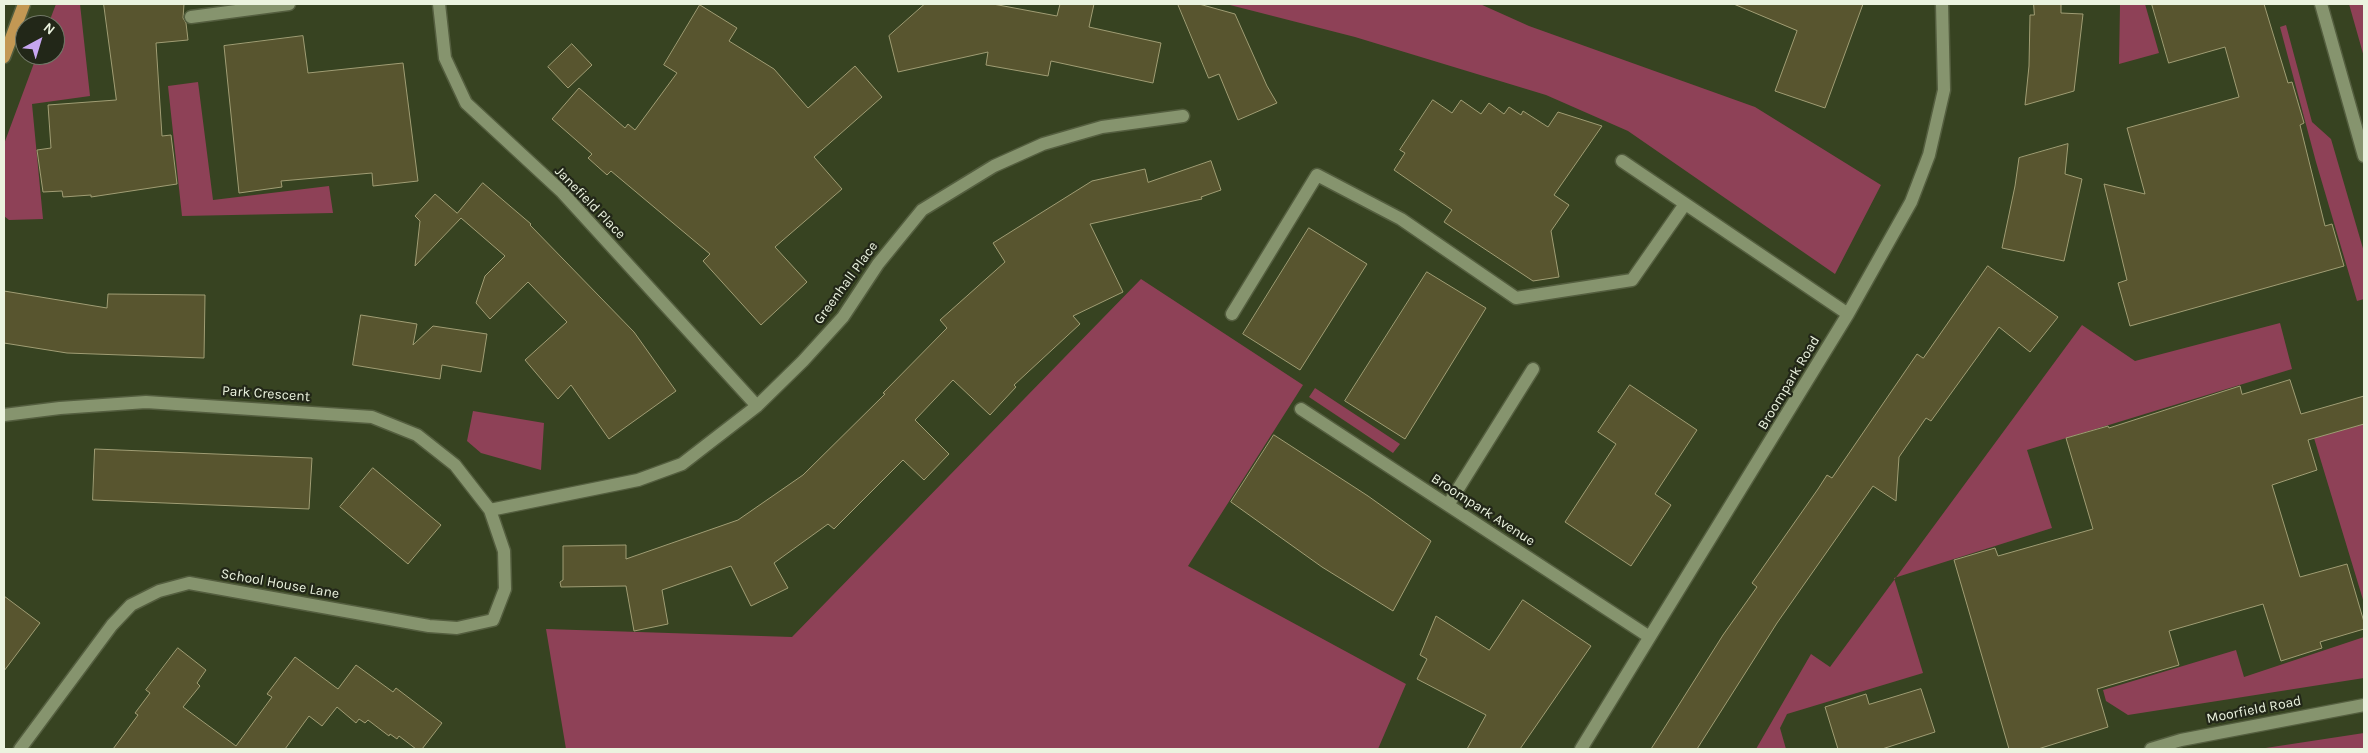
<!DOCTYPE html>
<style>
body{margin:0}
#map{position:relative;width:2368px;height:753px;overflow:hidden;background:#374321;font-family:Karla,sans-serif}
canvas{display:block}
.frame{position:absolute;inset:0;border:5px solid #ebf3df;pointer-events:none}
.north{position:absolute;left:15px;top:15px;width:50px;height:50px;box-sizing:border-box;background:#222718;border:1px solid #727968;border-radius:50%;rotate:39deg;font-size:14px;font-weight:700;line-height:20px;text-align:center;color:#ebf3df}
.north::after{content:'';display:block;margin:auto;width:18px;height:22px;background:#c7a6f0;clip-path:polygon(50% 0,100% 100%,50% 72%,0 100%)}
</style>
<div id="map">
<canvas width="2368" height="753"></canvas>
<div class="frame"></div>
<div class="north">N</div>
</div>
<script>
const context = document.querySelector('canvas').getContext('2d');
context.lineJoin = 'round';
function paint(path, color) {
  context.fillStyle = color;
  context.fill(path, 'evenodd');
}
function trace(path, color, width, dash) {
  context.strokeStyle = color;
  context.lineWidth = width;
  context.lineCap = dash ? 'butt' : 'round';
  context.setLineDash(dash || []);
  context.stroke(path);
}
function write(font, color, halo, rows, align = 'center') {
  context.font = font + ' Karla,sans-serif';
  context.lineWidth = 4.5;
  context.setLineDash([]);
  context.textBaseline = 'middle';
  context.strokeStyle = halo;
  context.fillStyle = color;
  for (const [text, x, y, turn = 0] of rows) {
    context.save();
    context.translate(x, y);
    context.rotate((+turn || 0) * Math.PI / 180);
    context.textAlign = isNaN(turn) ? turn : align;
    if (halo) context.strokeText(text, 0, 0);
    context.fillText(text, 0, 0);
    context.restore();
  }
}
paint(new Path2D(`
 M 56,4 L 80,4 L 90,96 L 32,104 L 43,219 L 9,220 L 4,216 L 4,144 L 37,55 L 55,55 L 55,25 L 48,25 Z
 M 1226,4 L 1480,4 L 1529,26 L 1755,107 L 1881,185 L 1835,274 L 1628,131 L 1546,95 L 1355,37 Z
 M 2120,4 L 2145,4 L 2159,53 L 2119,64 Z
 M 2349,4 L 2364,4 L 2364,57 Z
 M 2286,25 L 2312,122 L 2331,139 L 2364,252 L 2364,299 L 2357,301 L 2316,162 L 2280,27 Z
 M 198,82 L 213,200 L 329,186 L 333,213 L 182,216 L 168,86 Z
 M 1141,279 L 1303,385 L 1188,566 L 1406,684 L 1378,749 L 566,749 L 546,629 L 792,637 Z
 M 2280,323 L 2292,369 L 2027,450 L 2052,528 L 1894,578 L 1923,673 L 1787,714 L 1780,728 L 1786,749 L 1756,749 L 1811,654 L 1830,667 L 2082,325 L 2135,361 Z
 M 1315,388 L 1400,444 L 1393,453 L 1309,397 Z
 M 473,411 L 544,423 L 541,470 L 481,453 L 467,441 Z
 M 2364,424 L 2364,603 L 2314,438 Z
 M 2364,637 L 2364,678 L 2128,715 L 2106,701 L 2103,690 L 2236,650 L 2244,677 Z
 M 2364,733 L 2364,749 L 2259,749 Z`), '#8e4157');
const building = new Path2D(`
 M 104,4 L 184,4 L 183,18 L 186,23 L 188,40 L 156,43 L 162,136 L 171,135 L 177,184 L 91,197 L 91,195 L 63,197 L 62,191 L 43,192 L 37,150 L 51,148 L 48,105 L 116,100 Z
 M 925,4 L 993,4 L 1057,16 L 1060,4 L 1094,4 L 1089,27 L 1161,43 L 1153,83 L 1051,61 L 1048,76 L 986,65 L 988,52 L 898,72 L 889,36 Z
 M 1178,4 L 1199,4 L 1235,14 L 1267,86 L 1277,103 L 1238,120 L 1219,74 L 1209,78 Z
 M 1734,4 L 1863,4 L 1825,108 L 1775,91 L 1797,31 Z
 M 2034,4 L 2061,4 L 2061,13 L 2083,14 L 2074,91 L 2025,105 L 2029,66 L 2030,15 L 2034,15 Z
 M 2152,4 L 2264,4 L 2288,83 L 2292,82 L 2304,123 L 2300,125 L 2325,226 L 2332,224 L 2344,266 L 2130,326 L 2118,283 L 2127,280 L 2104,184 L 2145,194 L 2127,128 L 2239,97 L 2225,47 L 2169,63 Z
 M 700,5 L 737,28 L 729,41 L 774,69 L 808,108 L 855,66 L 882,97 L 814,157 L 842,189 L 775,247 L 807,282 L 761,325 L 703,261 L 710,254 L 611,171 L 607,175 L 588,158 L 592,154 L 552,119 L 579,88 L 625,128 L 628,124 L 635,130 L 677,73 L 664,65 Z
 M 303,36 L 308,73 L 403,63 L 418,181 L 373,186 L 372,173 L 281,181 L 282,187 L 239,193 L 224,46 Z
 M 572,44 L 592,65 L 568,88 L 548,67 Z
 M 1433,100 L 1452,113 L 1461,100 L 1481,114 L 1489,103 L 1504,114 L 1509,107 L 1521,115 L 1523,111 L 1548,127 L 1558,112 L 1602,126 L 1554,195 L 1569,205 L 1551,231 L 1559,277 L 1533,281 L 1444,222 L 1452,210 L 1394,170 L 1405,153 L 1400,150 Z
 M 2068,144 L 2065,174 L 2082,179 L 2064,261 L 2002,248 L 2015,186 L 2019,158 Z
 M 1211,161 L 1221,190 L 1201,197 L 1202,199 L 1090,224 L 1123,292 L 1073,316 L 1080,324 L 1014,385 L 1016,387 L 990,415 L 953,380 L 915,420 L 949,454 L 924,480 L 903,460 L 834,529 L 828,524 L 774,563 L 788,588 L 751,606 L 731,566 L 662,590 L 668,624 L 634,631 L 626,586 L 561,587 L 560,582 L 563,580 L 563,546 L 626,545 L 626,559 L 738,520 L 803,475 L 885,394 L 883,393 L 947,328 L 940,320 L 1005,262 L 993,243 L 1092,181 L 1145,169 L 1148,182 Z
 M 483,183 L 531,224 L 530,225 L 634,332 L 676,391 L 609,439 L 571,385 L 558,399 L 525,360 L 567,322 L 528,282 L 490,319 L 476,303 L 485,276 L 505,256 L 461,218 L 415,266 L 420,221 L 415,216 L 435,194 L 457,213 Z
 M 1309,228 L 1367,264 L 1300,370 L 1243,334 Z
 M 1988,266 L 2058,317 L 2030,352 L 1999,327 L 1931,421 L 1926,418 L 1899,457 L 1896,501 L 1873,486 L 1777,623 L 1697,749 L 1651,749 L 1723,635 L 1757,587 L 1752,583 L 1818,489 L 1827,475 L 1832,478 L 1917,354 L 1923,358 Z
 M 1427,272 L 1486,308 L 1405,439 L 1345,401 Z
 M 4,291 L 107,308 L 108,294 L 205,295 L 204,358 L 67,353 L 4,343 Z
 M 361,315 L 417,324 L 413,345 L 433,326 L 487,334 L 481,372 L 442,365 L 440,379 L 353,365 Z
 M 2290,380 L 2301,414 L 2364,396 L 2364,424 L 2308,440 L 2317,470 L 2272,485 L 2300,577 L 2347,564 L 2364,622 L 2364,629 L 2320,642 L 2322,648 L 2281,661 L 2263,604 L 2169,631 L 2179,665 L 2097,689 L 2108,727 L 2038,749 L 2009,749 L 1954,560 L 1995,548 L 1998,556 L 2093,529 L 2066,438 L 2108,426 L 2109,428 L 2240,386 L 2242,394 Z
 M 1630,385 L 1697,430 L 1655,494 L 1671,505 L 1631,566 L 1565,522 L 1616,444 L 1598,432 Z
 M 1274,435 L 1368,496 L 1431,541 L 1393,611 L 1322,567 L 1231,502 Z
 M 95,449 L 312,458 L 309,509 L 93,500 Z
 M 373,468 L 441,525 L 408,564 L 340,507 Z
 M 4,596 L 40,623 L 4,671 Z
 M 1523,600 L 1591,646 L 1520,749 L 1467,749 L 1486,715 L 1417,679 L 1427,659 L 1420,655 L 1436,616 L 1489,650 Z
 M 178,648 L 206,670 L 197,683 L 200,686 L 183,707 L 236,746 L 272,697 L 267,694 L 295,657 L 338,689 L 356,665 L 393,692 L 396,688 L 442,723 L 422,749 L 416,749 L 399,736 L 397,739 L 390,734 L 389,736 L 368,720 L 365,723 L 359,719 L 356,723 L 337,707 L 322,726 L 309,716 L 285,749 L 113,749 L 138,715 L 135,713 L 150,693 L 146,690 Z
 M 1921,689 L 1935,732 L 1882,749 L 1838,749 L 1825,707 L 1866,694 L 1869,704 Z`);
paint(building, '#58552f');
trace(building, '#a09d74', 1);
const minor = new Path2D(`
 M 439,4 L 445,58 L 466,103 L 561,191 L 757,406
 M 2321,4 L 2364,156
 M 191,17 L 289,4
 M 1622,161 L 1848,314
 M 1232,314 L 1317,175 L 1401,219 L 1516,298 L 1632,280 L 1685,204
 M 1301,409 L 1648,636
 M 4,415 L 60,408 L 146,402 L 372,417 L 417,435 L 455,465 L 490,510 L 504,551 L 505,589 L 493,620 L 457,628 L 429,626 L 189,583 L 159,591 L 131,605 L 112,625 L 20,749
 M 1448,505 L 1533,369
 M 490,510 L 638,480 L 682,464 L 757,406 L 803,361 L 843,317 L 878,264 L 922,210 L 994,166 L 1043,144 L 1102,127 L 1183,116
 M 1581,749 L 1848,314 L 1911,202 L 1929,155 L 1944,90 L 1942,4
 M 2151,749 L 2181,740 L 2364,705`);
const major = new Path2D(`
 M 4,57 L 24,4`);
trace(minor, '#545e3f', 15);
trace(major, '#545e3f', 15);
trace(minor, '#86946e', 12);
trace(major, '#c39854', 12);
write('14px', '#ebf3df', '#222718', [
 ["Janefield Place",590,203,46],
 ["Greenhall Place",846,283,-54],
 ["Broompark Road",1789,383,-59],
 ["Park Crescent",266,394,4],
 ["Broompark Avenue",1483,510,33],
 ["School House Lane",280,584,10],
 ["Moorfield Road",2254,710,-11]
]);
</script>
